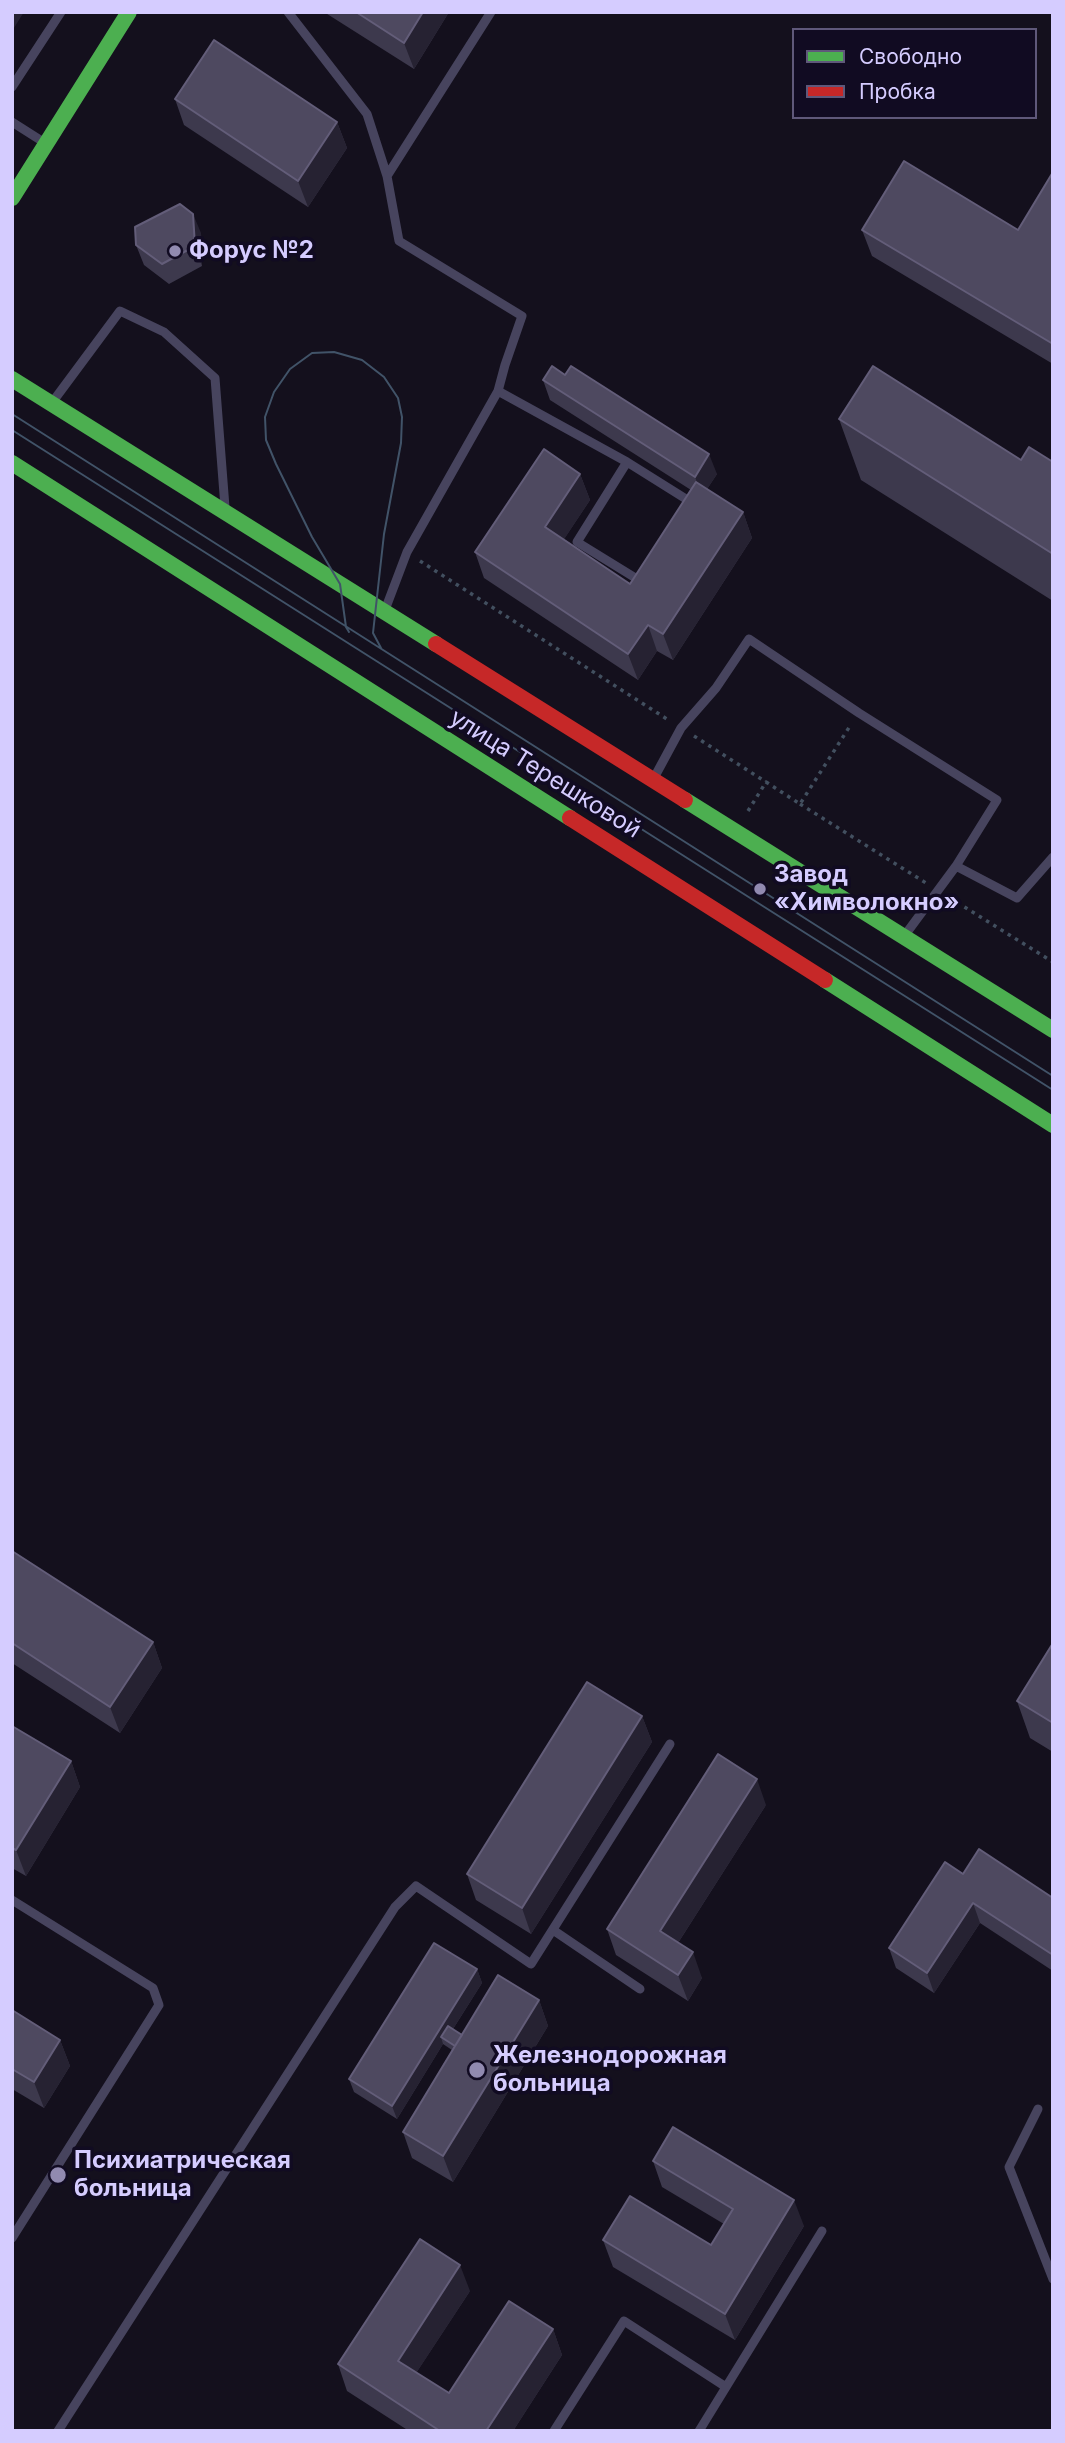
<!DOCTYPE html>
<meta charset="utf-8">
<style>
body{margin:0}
#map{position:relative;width:1065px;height:2443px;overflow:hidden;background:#14101d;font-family:Inter,sans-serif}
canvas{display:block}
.frame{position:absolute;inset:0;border:14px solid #d5ccff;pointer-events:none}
.legend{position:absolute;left:792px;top:28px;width:245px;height:91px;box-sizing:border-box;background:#110b22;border:2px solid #5f587a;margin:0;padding:9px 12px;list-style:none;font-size:21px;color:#d5ccff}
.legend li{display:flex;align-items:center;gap:14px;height:35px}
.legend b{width:35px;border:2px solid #5f587a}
</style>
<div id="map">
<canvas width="1065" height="2443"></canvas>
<div class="frame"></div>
<ul class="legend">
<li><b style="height:9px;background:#4caf50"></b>Свободно</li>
<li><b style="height:9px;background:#c62828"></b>Пробка</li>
</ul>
</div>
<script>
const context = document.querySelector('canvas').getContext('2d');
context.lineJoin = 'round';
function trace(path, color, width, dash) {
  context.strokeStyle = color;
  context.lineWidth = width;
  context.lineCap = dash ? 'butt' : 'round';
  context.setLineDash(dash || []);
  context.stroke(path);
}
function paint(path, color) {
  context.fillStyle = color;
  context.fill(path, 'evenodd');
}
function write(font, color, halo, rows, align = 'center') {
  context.font = font + ' Inter,sans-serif';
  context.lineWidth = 7;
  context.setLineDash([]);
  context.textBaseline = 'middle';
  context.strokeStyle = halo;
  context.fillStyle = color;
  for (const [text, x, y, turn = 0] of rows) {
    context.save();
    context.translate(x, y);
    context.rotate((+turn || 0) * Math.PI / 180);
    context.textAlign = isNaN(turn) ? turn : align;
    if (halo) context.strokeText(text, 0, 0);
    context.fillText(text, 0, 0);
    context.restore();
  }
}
trace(new Path2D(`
 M 420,561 L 670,721
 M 694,736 L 766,782
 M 800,804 L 926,883
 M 748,811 L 766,782 L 800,804 L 850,726
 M 950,898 L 1053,962`), '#424f5f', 3.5, [3.5, 5]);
trace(new Path2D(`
 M 288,12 L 367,114 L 387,176 L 399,241 L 522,316 L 505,365 L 498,391 L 407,552 L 385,610
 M 12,87 L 61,12
 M 12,122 L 45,143
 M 387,176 L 491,12
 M 498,391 L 627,462 L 694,504
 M 54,400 L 120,311 L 164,332 L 215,378 L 225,507
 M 627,462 L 577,542 L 642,582
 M 654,778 L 681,728 L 716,688 L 749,639 L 859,713 L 997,800 L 956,866
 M 905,935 L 956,866 L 1017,898 L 1053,857
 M 12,1900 L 153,1988 L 159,2005 L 12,2238
 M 553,1930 L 640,1989
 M 1038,2109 L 1009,2167 L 1053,2279
 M 58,2431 L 395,1907 L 416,1886 L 531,1964 L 670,1744
 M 554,2431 L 624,2321 L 726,2387
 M 699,2431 L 822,2231`), '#47445e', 9);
trace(new Path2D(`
 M 12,198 L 129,12
 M 12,379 L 436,644
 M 12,463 L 570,818
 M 685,800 L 1053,1030
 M 825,980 L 1053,1125`), '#4caf50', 16);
trace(new Path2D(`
 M 436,644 L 685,800
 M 570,818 L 825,980`), '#c62828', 16);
trace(new Path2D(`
 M 12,414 L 1053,1076
 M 12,430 L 1053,1090
 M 349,632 L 346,627 L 340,584 L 312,537 L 276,464 L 266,440 L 265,417 L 274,392 L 290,369 L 312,353 L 334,352 L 362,360 L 384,377 L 398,398 L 402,417 L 401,443 L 384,534 L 373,633 L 381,648`), '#415368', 2);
paint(new Path2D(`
 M 324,12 L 449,12 L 414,69 Z
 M 175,99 L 337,122 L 347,148 L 308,207 L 184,125 Z
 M 1053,172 L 1053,364 L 872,256 L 862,230 L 1018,230 Z
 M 201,233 L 202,266 L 169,284 L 144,265 L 136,245 Z
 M 543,380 L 717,474 L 707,489 L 743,512 L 752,538 L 673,660 L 657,651 L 638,680 L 484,578 L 475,552 L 580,474 L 590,500 L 564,539 L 630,584 L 691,490 L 550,400 Z
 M 839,419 L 1021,460 L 1053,462 L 1053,601 L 861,480 Z
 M 12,1551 L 153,1642 L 162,1668 L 120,1733 L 12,1663 Z
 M 1053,1643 L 1053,1752 L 1030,1738 L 1017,1701 Z
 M 642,1716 L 652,1742 L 531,1934 L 476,1900 L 467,1874 Z
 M 12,1726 L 71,1761 L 80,1787 L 26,1876 L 12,1868 Z
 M 766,1805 L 678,1943 L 702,1978 L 688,2001 L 616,1955 L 607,1929 Z
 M 963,1874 L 1053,1898 L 1053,1971 L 980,1923 L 934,1993 L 896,1968 L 889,1948 Z
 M 477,1969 L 482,1983 L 453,2029 L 462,2035 L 539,2000 L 548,2026 L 453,2182 L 412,2158 L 403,2132 L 452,2050 L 443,2044 L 397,2119 L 354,2092 L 349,2079 Z
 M 12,2010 L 60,2040 L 70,2066 L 44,2108 L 12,2089 Z
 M 653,2161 L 804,2226 L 735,2340 L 613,2267 L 603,2240 L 711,2245 L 724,2224 L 662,2187 Z
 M 470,2291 L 416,2373 L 449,2393 L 553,2329 L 562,2355 L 513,2431 L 409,2431 L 347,2391 L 338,2364 Z`), '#3d394d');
paint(new Path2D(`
 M 12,12 L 24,12 L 12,31 Z
 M 423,12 L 449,12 L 414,69 L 404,43 Z
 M 337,122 L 347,148 L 308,207 L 298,181 Z
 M 193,214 L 201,233 L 202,266 L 195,246 Z
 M 709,454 L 717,474 L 702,497 L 695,477 Z
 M 580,474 L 590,500 L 555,553 L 545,527 Z
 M 743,512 L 752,538 L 673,660 L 663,634 Z
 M 648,625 L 657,651 L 638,680 L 628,654 Z
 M 153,1642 L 162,1668 L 120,1733 L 110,1707 Z
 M 642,1716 L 652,1742 L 531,1934 L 522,1908 Z
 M 71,1761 L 80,1787 L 26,1876 L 16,1850 Z
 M 757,1779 L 766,1805 L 669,1957 L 660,1931 Z
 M 973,1903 L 980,1923 L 934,1993 L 927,1973 Z
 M 693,1952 L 702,1978 L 688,2001 L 678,1975 Z
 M 477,1969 L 482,1983 L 446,2040 L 441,2037 L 443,2044 L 397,2119 L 392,2106 Z
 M 539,2000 L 548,2026 L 453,2182 L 443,2156 Z
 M 60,2040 L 70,2066 L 44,2108 L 34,2082 Z
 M 794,2200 L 804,2226 L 735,2340 L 725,2314 Z
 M 460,2265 L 470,2291 L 407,2387 L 398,2361 Z
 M 553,2329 L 562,2355 L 513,2431 L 486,2431 Z`), '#262232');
const building = new Path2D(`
 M 356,12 L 423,12 L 404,43 Z
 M 214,40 L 337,122 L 298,181 L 175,99 Z
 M 904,161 L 1018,230 L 1053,172 L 1053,344 L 862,230 Z
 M 180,204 L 193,214 L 195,246 L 162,264 L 136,245 L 135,227 Z
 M 552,366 L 565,375 L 571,366 L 709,454 L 695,477 L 543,380 Z
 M 873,366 L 1021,460 L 1029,447 L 1053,462 L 1053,554 L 839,419 Z
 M 544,449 L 580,474 L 545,527 L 630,584 L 696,482 L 743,512 L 663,634 L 648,625 L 628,654 L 475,552 Z
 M 12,1551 L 153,1642 L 110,1707 L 12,1643 Z
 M 1053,1643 L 1053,1723 L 1017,1701 Z
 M 587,1682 L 642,1716 L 522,1908 L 467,1874 Z
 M 12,1726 L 71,1761 L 16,1850 L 12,1848 Z
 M 718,1754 L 757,1779 L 660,1931 L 693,1952 L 678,1975 L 607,1929 Z
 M 979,1849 L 1053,1898 L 1053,1955 L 973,1903 L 927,1973 L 889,1948 L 945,1862 L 963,1874 Z
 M 434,1943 L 477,1969 L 392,2106 L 349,2079 Z
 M 498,1975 L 539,2000 L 443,2156 L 403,2132 Z
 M 12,2010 L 60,2040 L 34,2082 L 12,2069 Z
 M 448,2026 L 462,2035 L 455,2046 L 441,2037 Z
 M 673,2127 L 794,2200 L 725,2314 L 603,2240 L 630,2196 L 711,2245 L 733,2209 L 653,2161 Z
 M 420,2239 L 460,2265 L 398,2361 L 449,2393 L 509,2301 L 553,2329 L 486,2431 L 440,2431 L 338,2364 Z`);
paint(building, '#4e4960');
trace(building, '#635d79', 2);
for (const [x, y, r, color] of [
 [175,251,7,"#918ab0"],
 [760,889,7,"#918ab0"],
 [477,2070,9,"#918ab0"],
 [58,2175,9,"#918ab0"]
]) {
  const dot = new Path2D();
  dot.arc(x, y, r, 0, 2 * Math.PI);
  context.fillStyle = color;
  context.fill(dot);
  trace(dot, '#110b22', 2.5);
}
write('bold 24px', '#d5ccff', '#110b22', [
 ["Форус №2",189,251],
 ["Завод",774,875],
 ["«Химволокно»",774,903],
 ["Железнодорожная",493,2056],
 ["больница",493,2084],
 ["Психиатрическая",74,2161],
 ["больница",74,2189]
], 'left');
write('24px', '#d5ccff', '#110b22', [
 ["улица Терешковой",545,774,32]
]);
</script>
